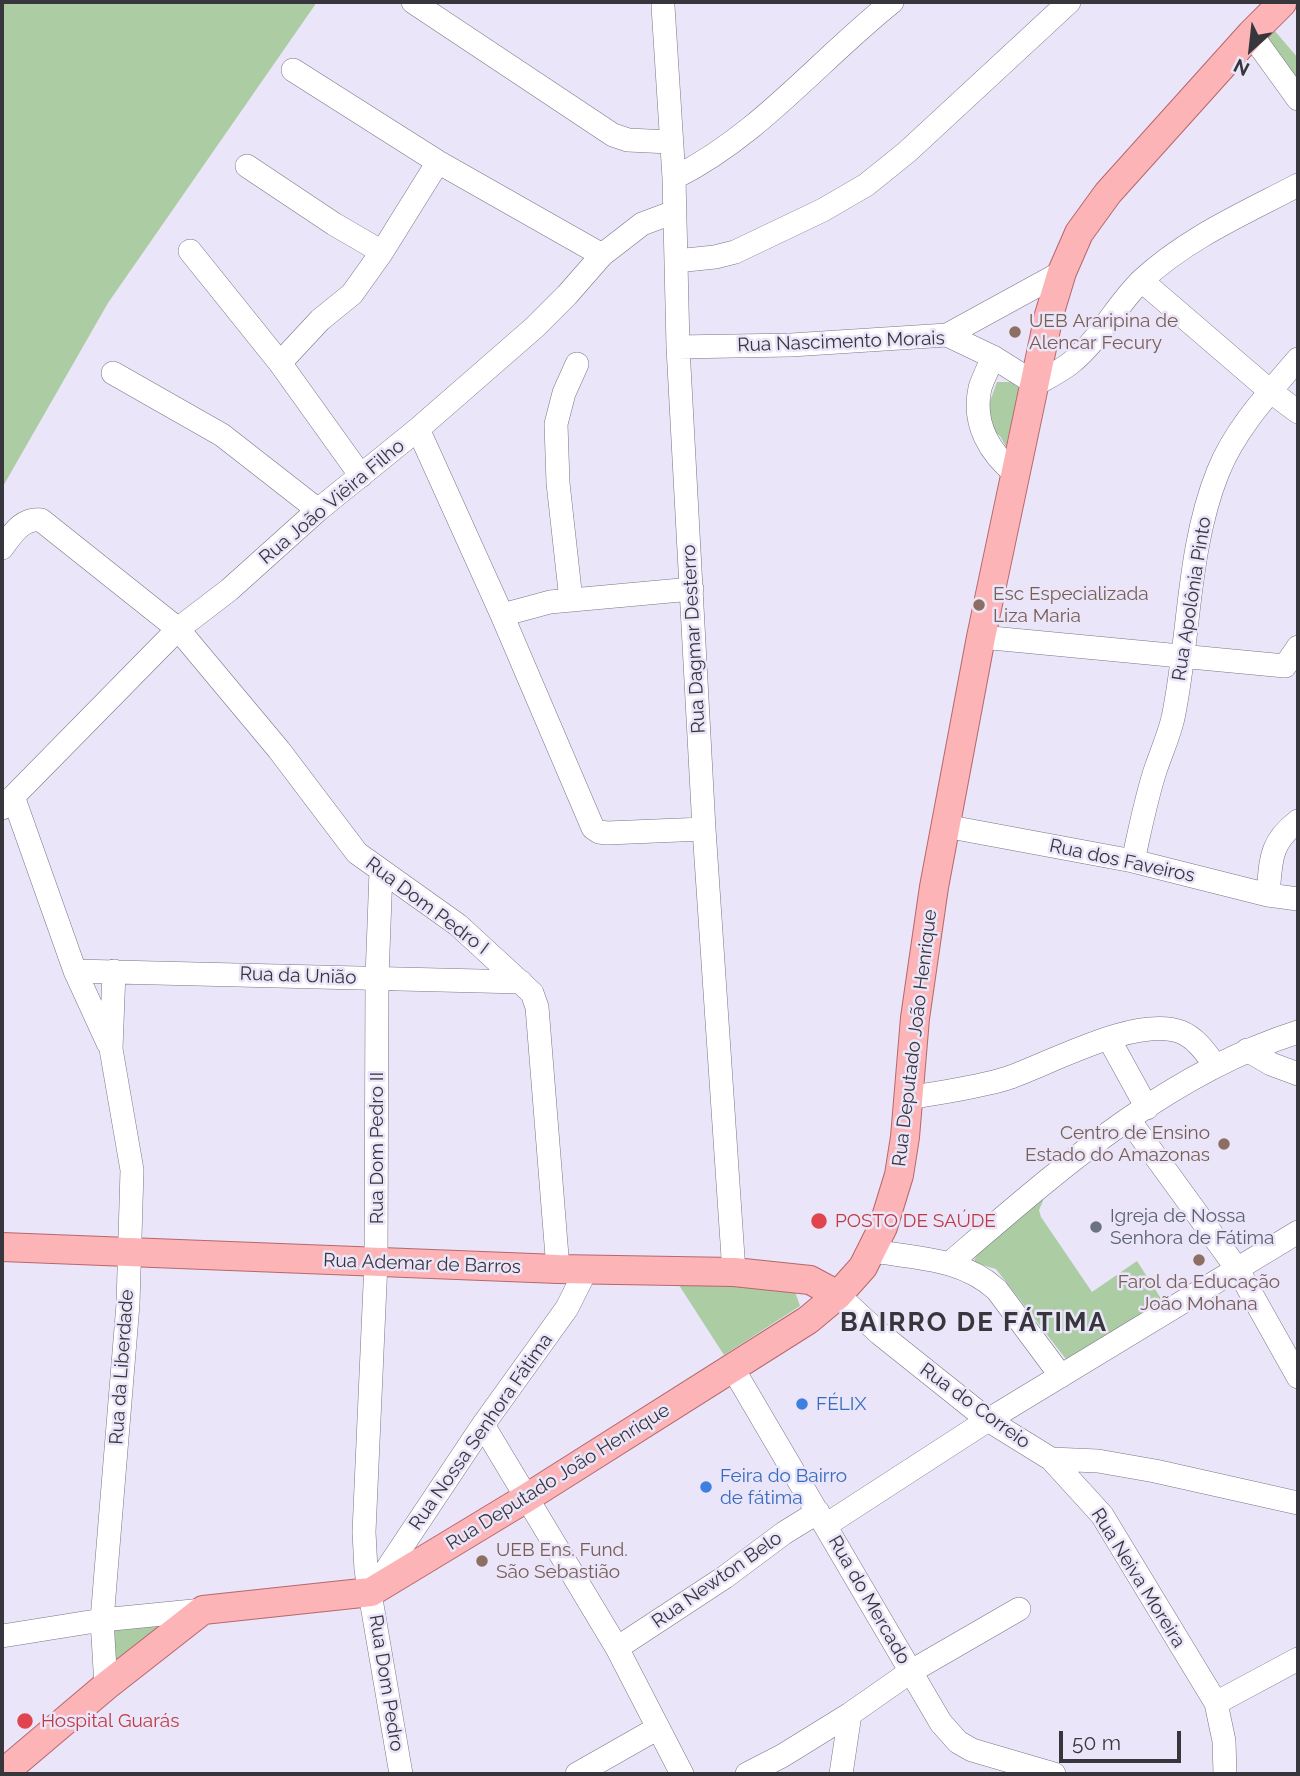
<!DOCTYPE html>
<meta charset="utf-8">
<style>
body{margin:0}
#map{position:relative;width:1300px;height:1776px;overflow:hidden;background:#eae5f9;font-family:Raleway,sans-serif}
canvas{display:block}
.frame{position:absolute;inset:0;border:4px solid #38363d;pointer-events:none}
.north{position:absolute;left:1216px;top:14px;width:70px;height:70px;-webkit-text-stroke:5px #eae5f9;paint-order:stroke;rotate:207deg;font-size:19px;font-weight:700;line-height:28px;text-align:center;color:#38363d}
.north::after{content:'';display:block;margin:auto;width:24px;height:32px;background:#38363d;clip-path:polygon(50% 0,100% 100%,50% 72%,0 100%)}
.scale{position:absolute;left:1059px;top:1731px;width:122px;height:32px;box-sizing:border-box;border:4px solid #38363d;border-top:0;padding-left:9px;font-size:21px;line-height:24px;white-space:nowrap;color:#38363d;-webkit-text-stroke:5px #eae5f9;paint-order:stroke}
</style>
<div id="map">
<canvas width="1300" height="1776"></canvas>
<div class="frame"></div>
<div class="north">N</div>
<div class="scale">50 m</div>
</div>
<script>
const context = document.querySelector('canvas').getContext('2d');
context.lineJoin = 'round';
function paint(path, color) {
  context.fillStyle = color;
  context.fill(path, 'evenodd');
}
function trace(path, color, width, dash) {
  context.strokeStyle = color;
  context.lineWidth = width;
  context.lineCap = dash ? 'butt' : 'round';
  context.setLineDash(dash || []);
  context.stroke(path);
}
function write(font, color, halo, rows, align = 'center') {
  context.font = font + ' Raleway,sans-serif';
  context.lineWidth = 5;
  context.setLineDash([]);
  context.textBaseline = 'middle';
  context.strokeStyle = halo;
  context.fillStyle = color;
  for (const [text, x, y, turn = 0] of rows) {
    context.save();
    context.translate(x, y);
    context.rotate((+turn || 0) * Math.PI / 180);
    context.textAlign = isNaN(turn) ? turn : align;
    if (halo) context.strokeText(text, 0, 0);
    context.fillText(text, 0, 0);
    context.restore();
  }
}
paint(new Path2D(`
 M 2,2 L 317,2 L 108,303 L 2,488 Z
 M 1274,30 L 1298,58 L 1298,91 L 1263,39 Z
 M 997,382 L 1011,382 L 1019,388 L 1006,447 L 1000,436 L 989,428 L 989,404 Z
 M 1040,1196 L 1043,1201 L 1039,1210 L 1041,1217 L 1092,1292 L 1137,1261 L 1162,1300 L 1069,1363 L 996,1269 L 978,1264 L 974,1260 L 979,1252 Z
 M 675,1279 L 792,1283 L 800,1306 L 724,1355 Z
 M 165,1623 L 109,1670 L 108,1629 Z`), '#accda3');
const minor = new Path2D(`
 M 413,2 L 613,135 L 628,140 L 670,142
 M 663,6 L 674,178 L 678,347 L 704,829 L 734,1272
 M 1251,34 L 1298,99
 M 293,70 L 438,162 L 602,255
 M 247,166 L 334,224 L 382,252
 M 674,178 C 760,135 818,61 892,2
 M 190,251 L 280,363 L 361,476
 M 676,261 L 715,257 L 735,252 L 823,210 L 866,185 L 907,152 L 1069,2
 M 1142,281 L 1270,391 L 1298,412
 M 947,335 L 1062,272
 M 678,347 L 791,345 L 947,335 L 993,357 L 1036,384 C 1049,377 1061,371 1072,362 C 1100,339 1117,304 1142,280 C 1187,238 1245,213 1298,185
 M 993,357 C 989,367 983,378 980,388 C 972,424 990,454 1017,475
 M 280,363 L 320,320 L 352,294 L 382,252 L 438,162
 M 113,373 L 222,435 L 318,510
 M 418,429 L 502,615 L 593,828 L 599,832 L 607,833 L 704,829
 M 2,548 C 12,535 21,518 41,520 L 178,629 L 279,750 L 357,853 L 458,925 L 532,993 L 537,1007 L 558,1269
 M 571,600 L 558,483 L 556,424 L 564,393 L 577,364
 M 502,615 L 550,602 L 692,589
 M 981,637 L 1285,666 L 1298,647
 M 14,799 L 75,971 L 108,1043
 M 2,808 L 178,629 L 229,590 L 318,510 L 418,429 L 535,327 L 567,295 L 602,255 L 642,224 L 674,212
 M 945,826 L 1133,861 L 1268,895 L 1298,899
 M 1133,861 C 1140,830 1146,798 1156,768 C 1162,751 1169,735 1173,718 C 1190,636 1187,549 1218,472 C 1235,429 1269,393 1298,359
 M 381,871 L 377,978 L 376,1262 L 364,1532 L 366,1570 L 401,1774
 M 1268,895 C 1271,861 1269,843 1298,821
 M 75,971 L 521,982
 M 1109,1039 L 1147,1108
 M 1247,1050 L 1271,1064 L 1298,1074
 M 909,1098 C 942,1092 976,1088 1008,1078 C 1051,1063 1137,1015 1181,1032 C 1196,1038 1206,1053 1215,1065
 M 1129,1120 L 1238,1270 L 1298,1377
 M 872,1251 C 916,1258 962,1258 997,1290 L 1061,1376
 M 950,1263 C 1055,1173 1165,1074 1298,1032
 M 838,1295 L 879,1333 L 988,1420 L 1051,1459 L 1098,1461 L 1155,1471 L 1298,1503
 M 732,1367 L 941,1723 L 958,1742 L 972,1750 L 1054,1774
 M 483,1425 L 617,1648 L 682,1774
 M 1051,1459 L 1102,1515 L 1216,1703 L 1224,1741 L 1225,1774
 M 826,1525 L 988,1420 L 1298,1232
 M 373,1590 L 483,1425 L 567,1308 L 586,1270
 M 2,1636 L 102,1620 L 203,1610
 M 617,1648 L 725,1577 L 784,1533 L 818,1512
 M 106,1686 L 102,1620 L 128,1304 L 132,1170 L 111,1049 L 114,971
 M 1216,1703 L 1298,1659
 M 577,1774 L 658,1728
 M 747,1774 L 782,1756 L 850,1714 L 910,1672 L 1019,1609
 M 841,1774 L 850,1714`);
const major = new Path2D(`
 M 2,1247 L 558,1269 L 734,1272 L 810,1280 L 838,1295
 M 2,1774 L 106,1686 L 203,1610 L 371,1592 L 528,1497 L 808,1320 L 838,1295 L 863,1267 L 883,1227 L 899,1175 L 905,1137 L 915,1018 L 934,887 L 981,637 L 1049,315 L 1062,272 L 1079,233 L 1108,193 L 1251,34 L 1282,3`);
trace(minor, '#797586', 24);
trace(major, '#b6676c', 30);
trace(minor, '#fff', 23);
trace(major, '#fcb4b6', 28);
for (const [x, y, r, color] of [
 [1015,332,7,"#8d6e63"],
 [979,605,7,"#8d6e63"],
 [1224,1144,7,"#8d6e63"],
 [819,1221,9,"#e0444e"],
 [1096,1227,7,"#6b7280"],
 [1199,1260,7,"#8d6e63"],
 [802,1404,7,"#3f7fe0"],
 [706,1487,7,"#3f7fe0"],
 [482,1561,7,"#8d6e63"],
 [25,1721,9,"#e0444e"]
]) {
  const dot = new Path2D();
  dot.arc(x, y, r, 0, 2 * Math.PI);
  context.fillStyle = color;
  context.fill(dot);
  trace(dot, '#eae5f9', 2.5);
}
write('19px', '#785e54', '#eae5f9', [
 ["UEB Araripina de",1029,321],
 ["Alencar Fecury",1029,343],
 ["Esc Especializada",993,594],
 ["Liza Maria",993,616],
 ["Centro de Ensino",1210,1133,"right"],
 ["Estado do Amazonas",1210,1155,"right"],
 ["Farol da Educação",1199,1282,"center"],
 ["João Mohana",1199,1304,"center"],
 ["UEB Ens. Fund.",496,1550],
 ["São Sebastião",496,1572]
], 'left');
write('19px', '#38363d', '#eae5f9', [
 ["Rua Nascimento Morais",841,342,-2],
 ["Rua João Viêira Filho",332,502,-40],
 ["Rua Apolônia Pinto",1192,599,-81],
 ["Rua Dagmar Desterro",694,639,-93],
 ["Rua dos Faveiros",1122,861,12],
 ["Rua Dom Pedro I",427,906,37],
 ["Rua da União",298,976,2],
 ["Rua Deputado João Henrique",915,1038,-83],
 ["Rua Dom Pedro II",377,1148,-90],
 ["Rua Ademar de Barros",422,1264,2],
 ["Rua da Liberdade",122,1367,-86],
 ["Rua do Correio",975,1406,36],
 ["Rua Nossa Senhora Fátima",481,1432,-55],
 ["Rua Deputado João Henrique",558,1477,-32],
 ["Rua Neiva Moreira",1138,1578,58],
 ["Rua Newton Belo",717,1580,-35],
 ["Rua do Mercado",869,1600,60],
 ["Rua Dom Pedro",386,1683,81]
]);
write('19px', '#5b616d', '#eae5f9', [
 ["Igreja de Nossa",1110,1216],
 ["Senhora de Fátima",1110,1238]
], 'left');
write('19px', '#be3a42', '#eae5f9', [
 ["POSTO DE SAÚDE",835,1221],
 ["Hospital Guarás",41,1721]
], 'left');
write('19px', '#366cbe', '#eae5f9', [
 ["FÉLIX",816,1404],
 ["Feira do Bairro",720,1476],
 ["de fátima",720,1498]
], 'left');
context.letterSpacing = '2px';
write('bold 26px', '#38363d', '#eae5f9', [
 ["BAIRRO DE FÁTIMA",974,1323]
]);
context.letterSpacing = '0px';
</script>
